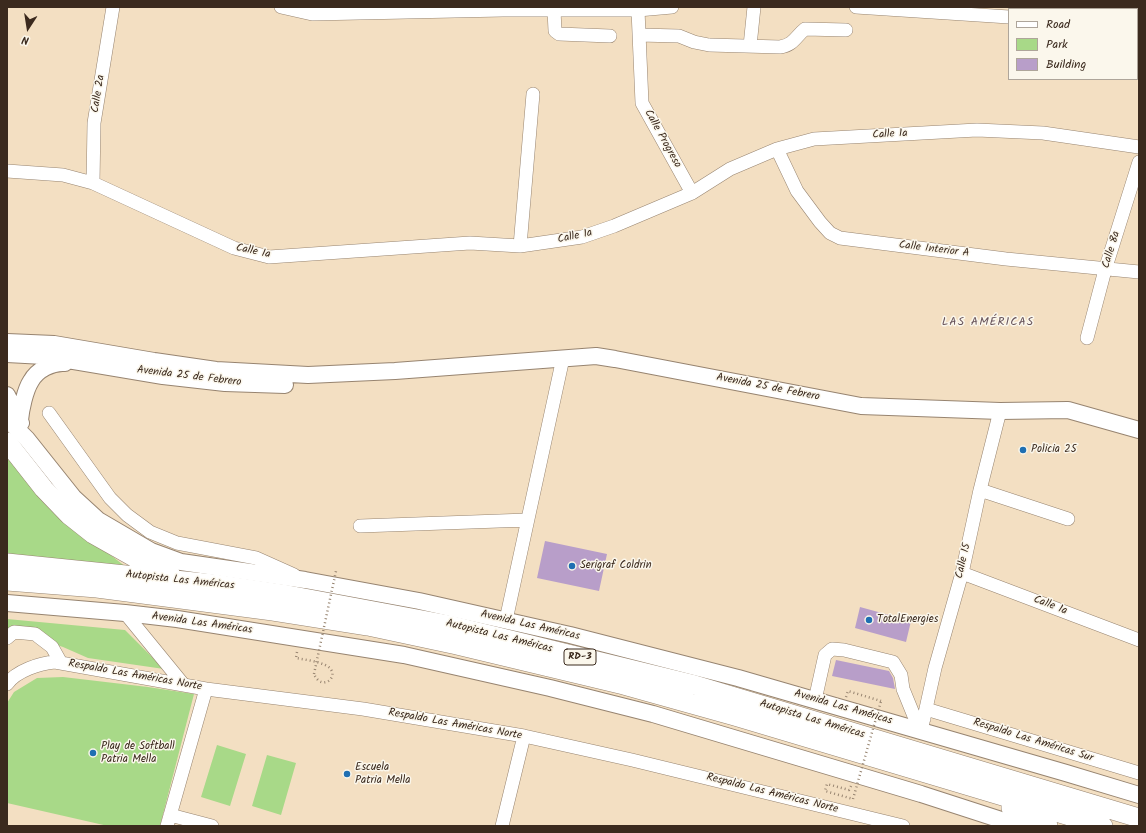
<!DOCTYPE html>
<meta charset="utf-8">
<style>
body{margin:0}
#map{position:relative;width:1146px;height:833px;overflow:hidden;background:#f3dfc2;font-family:Kalam,sans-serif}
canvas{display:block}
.frame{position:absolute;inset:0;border:8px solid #3b2a1e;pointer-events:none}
.legend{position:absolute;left:1008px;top:8px;width:130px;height:72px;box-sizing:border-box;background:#fbf7ec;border:1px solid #aea59a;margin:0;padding:5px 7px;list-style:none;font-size:12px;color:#3b2a1e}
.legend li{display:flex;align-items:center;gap:8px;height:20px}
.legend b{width:20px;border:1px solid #aea59a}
.north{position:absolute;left:8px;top:8px;width:40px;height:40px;-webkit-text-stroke:3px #fbf7ec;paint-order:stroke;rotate:192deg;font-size:11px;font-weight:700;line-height:16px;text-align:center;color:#3b2a1e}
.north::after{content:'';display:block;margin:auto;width:14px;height:18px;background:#3b2a1e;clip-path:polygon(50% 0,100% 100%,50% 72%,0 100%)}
</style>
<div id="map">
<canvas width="1146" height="833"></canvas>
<div class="frame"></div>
<ul class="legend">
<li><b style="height:5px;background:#fff"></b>Road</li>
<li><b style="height:11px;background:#a8d988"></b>Park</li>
<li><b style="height:11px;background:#b89ec9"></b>Building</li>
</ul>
<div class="north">N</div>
</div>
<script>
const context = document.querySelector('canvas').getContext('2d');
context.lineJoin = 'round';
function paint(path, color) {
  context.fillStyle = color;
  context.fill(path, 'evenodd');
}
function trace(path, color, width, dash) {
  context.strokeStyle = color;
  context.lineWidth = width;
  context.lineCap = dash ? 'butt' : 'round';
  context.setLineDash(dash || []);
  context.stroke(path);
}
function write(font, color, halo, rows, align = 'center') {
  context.font = font + ' Kalam,sans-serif';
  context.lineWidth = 3;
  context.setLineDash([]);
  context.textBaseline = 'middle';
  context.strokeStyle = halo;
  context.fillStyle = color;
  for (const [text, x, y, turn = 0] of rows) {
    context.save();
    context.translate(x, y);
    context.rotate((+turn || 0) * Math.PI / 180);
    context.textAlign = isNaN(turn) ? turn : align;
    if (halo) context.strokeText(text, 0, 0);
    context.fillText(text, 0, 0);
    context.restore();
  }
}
paint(new Path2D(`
 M 7,454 L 16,464 L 46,505 L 126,567 L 7,557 Z
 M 7,619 L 125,630 L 164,669 L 88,658 L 63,647 L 26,635 L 7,641 Z
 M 63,677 L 148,687 L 194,694 L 160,826 L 108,826 L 7,803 L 7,703 L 14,692 L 37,678 Z
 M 217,745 L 246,754 L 230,806 L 201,797 Z
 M 267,755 L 296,763 L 281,815 L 252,806 Z`), '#a8d988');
paint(new Path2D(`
 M 545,541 L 607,554 L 599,591 L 537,578 Z
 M 860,607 L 911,621 L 906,642 L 855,628 Z
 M 836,660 L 889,671 L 893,678 L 895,689 L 832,676 Z`), '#b89ec9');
const minor = new Path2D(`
 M 281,7 L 312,14 L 503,10 L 638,10 L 672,7
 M 856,7 L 1009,17
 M 554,10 L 555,31 L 559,34 L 610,36
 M 638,10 L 642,103 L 692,193
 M 1137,25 L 1139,25
 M 639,35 L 679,36 L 694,42 L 709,45 L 780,47 C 794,45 796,36 805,29 L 846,30
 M 750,46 L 754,7
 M 777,149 L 797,191 L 820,222 L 830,233 L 840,238 L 1006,259 L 1139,272
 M 7,171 L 63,175 L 93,183 L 234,248 L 269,257 L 470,243 L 520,246 L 582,237 L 614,226 L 692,193 L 730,169 L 777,149 L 814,139 L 977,130 L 1043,133 L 1139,147
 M 93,183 L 94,123 L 113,7
 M 520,246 L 533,94
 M 1087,338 L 1105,270 L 1139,162
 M 49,413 L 110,498 L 127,515 L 150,532 L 177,543 L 256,558 L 294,575
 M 980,490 L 1068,519
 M 360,526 L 527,520
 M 962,573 L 1139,640
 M 125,613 L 183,684
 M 506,620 L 563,358
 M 7,638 L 14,632 L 35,634 L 52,647 L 61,663
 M 7,684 C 16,671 40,663 55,662 L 206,689 L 363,709 L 524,736 L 632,760 L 903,826
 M 815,700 L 825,655 L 832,649 L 844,650 L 893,662 L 901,675 L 903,689 L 914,716 L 924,719
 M 926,709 L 1139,773
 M 921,731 L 935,668 L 962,573 L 980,490 L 1000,411
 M 170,815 L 212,826
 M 167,826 L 206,689
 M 502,826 L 524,736`);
const major = new Path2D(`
 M 7,342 L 54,344 L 154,361 L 216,370 L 308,375 L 395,371 L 596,356 L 615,359 L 861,406 L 1000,411 L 1068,410 L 1139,430
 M 7,354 L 44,356 L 163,376 L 225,383 L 285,385
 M 7,395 L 21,423
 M 7,419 L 27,439 L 74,498 L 98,520 L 151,551 L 181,562 L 305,580 L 419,601 L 570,635 L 738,678 L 1066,773 L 1139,795
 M 20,420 C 21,410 25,390 31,381 C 37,370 52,362 65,363
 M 7,603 L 125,613 L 177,619 L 404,655 L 550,688 L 653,714 L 921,794 L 1020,826`);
const highway = new Path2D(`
 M 7,442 L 44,489 L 69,515 L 93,534 L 148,565 L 170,573
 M 7,563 L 214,584 L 288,595 L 449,625 L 695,685 L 1139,818
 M 7,581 L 97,588 L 273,611 L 368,626 L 457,645 L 624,685 L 735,716 L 1103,826
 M 1011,808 L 1048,826`);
trace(minor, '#978470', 14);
trace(major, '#978470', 18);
trace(highway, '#978470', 20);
trace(new Path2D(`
 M 297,652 L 296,658 C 306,660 318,661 327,666 C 342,675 322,693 314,674
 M 846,697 L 848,691 L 881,701
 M 851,786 L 849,790 L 827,784 L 825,791 L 853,799`), '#978470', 2.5, [1, 3]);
trace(minor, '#fff', 13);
trace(major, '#fff', 16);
trace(highway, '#fff', 19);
trace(new Path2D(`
 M 314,674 L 336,571
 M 853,799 L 881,701`), '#978470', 2.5, [1, 3]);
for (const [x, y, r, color] of [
 [1023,450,4,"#1f6fb2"],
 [572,566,4,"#1f6fb2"],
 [869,620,4,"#1f6fb2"],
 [93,753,4,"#1f6fb2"],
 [347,774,4,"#1f6fb2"]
]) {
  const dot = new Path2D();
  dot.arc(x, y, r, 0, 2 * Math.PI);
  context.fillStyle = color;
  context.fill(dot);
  trace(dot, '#fbf7ec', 1.5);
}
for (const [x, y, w] of [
 [580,657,32]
]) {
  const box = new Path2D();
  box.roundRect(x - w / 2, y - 8, w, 16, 3);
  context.fillStyle = '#fbf7ec';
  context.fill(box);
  trace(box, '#3b2a1e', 1);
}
write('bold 10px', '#3b2a1e', null, [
 ["RD-3",580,657]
]);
write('11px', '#3b2a1e', '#fbf7ec', [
 ["Calle 2a",99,94,-81],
 ["Calle 1a",890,135,-3],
 ["Calle Progreso",662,139,61],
 ["Calle 1a",575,237,-12],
 ["Calle Interior A",934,250,7],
 ["Calle 8a",1112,250,-73],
 ["Calle 1a",253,252,12],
 ["Avenida 25 de Febrero",189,377,7],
 ["Avenida 25 de Febrero",768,388,11],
 ["Calle 15",964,561,-77],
 ["Autopista Las Américas",180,581,6],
 ["Calle 1a",1050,606,21],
 ["Avenida Las Américas",202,624,8],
 ["Avenida Las Américas",530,626,13],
 ["Autopista Las Américas",499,637,14],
 ["Respaldo Las Américas Norte",135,676,10],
 ["Avenida Las Américas",843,708,16],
 ["Autopista Las Américas",812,720,17],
 ["Respaldo Las Américas Norte",455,725,10],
 ["Respaldo Las Américas Sur",1033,741,17],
 ["Respaldo Las Américas Norte",772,794,14]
]);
write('11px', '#3b2a1e', '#fbf7ec', [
 ["Policia 25",1031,450],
 ["Serigraf Coldrin",580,566],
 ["TotalEnergies",877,620],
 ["Play de Softball",101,747],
 ["Patria Mella",101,760],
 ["Escuela",355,768],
 ["Patria Mella",355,781]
], 'left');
context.letterSpacing = '1px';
write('12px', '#67535a', '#fbf7ec', [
 ["LAS AMÉRICAS",988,323]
]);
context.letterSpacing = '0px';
</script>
